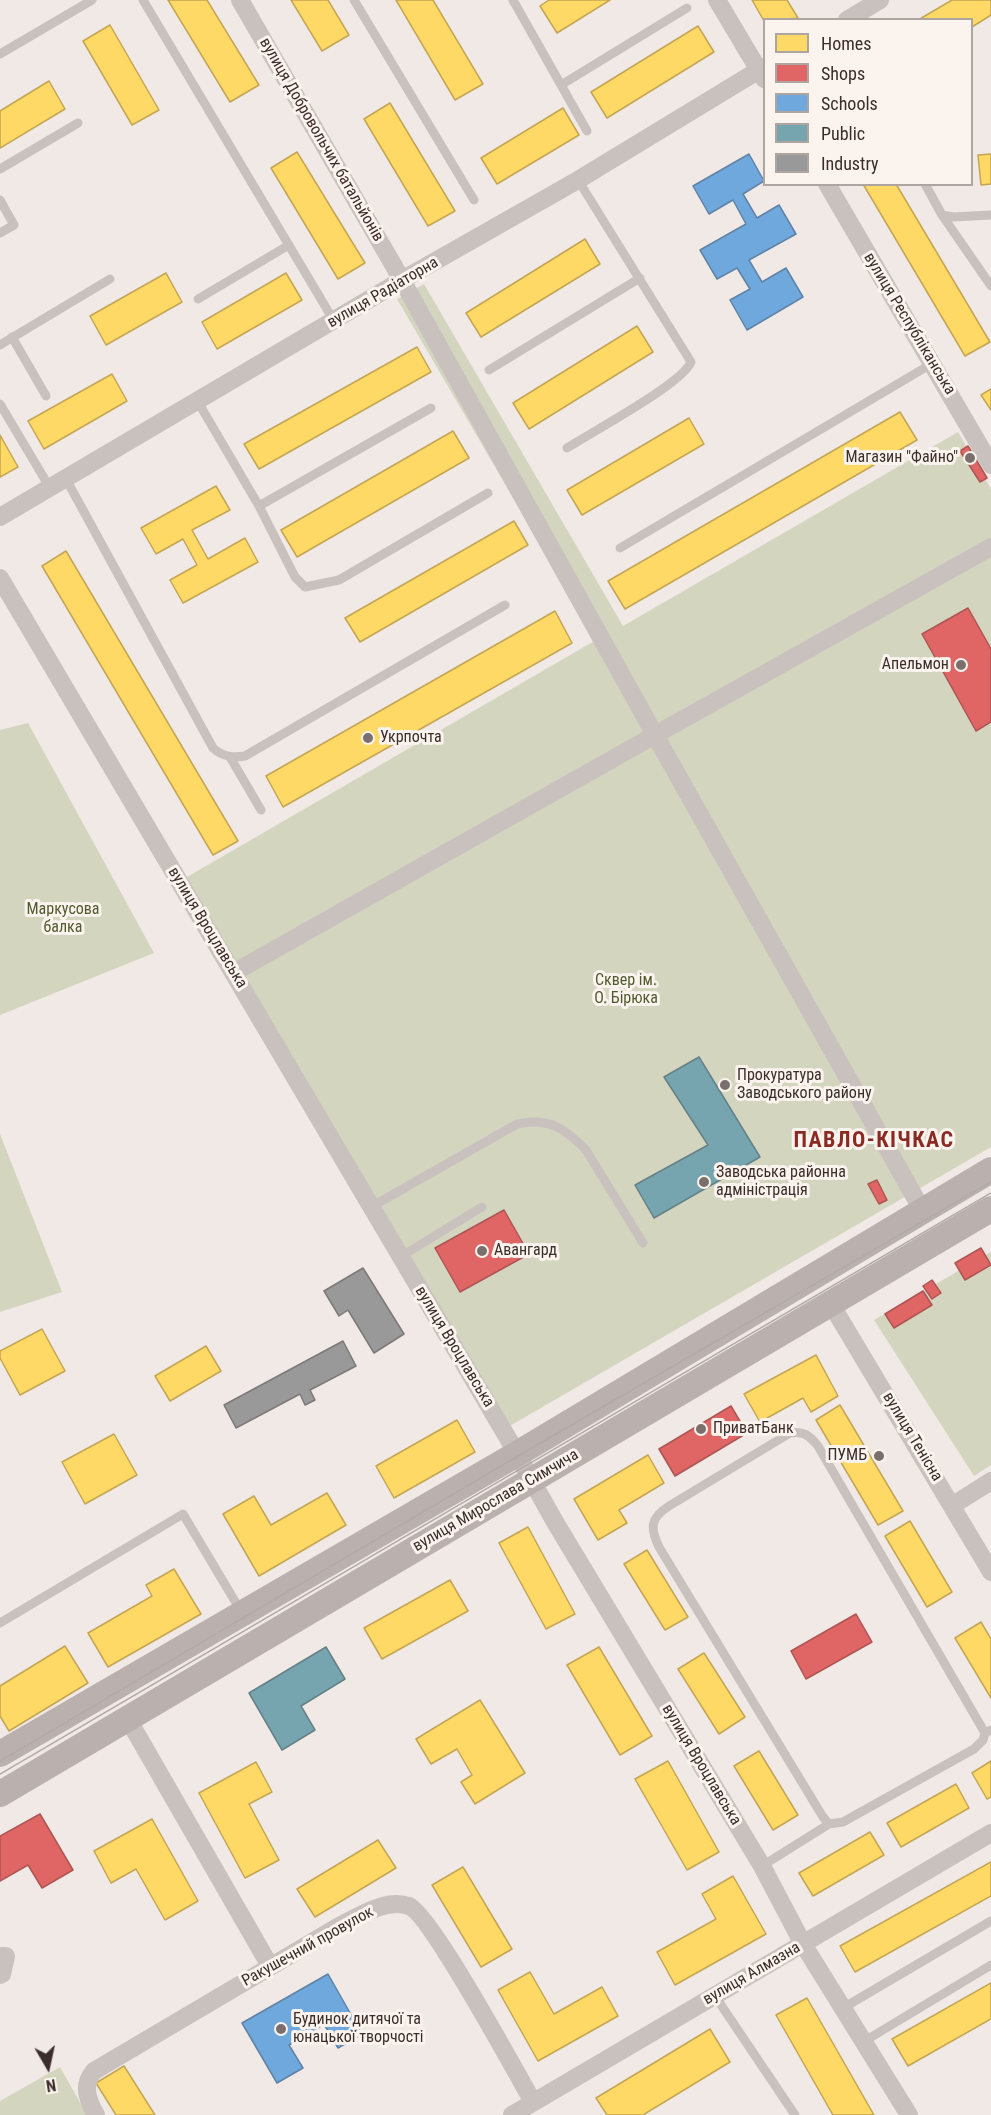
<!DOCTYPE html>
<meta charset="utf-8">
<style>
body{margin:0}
#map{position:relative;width:991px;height:2115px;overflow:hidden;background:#f0e9e5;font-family:"Roboto Condensed",sans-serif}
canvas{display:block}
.legend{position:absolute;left:763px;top:18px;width:210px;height:168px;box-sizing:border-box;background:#fbf3ee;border:2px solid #aea4a0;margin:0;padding:8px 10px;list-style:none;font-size:18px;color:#3b2d2b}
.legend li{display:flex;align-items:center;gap:12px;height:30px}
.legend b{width:30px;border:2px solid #aea4a0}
.north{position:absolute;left:18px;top:2037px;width:60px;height:60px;-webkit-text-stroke:4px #fbf3ee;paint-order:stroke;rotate:171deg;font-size:16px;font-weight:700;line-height:24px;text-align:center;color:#3b2d2b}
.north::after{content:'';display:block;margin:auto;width:21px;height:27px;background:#3b2d2b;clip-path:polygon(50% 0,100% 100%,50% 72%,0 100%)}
</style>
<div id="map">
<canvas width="991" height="2115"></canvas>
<ul class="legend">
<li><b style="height:16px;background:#ffd966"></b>Homes</li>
<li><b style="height:16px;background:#e06666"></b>Shops</li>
<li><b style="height:16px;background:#6fa8dc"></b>Schools</li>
<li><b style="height:16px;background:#76a5af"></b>Public</li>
<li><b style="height:16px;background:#999"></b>Industry</li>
</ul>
<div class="north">N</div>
</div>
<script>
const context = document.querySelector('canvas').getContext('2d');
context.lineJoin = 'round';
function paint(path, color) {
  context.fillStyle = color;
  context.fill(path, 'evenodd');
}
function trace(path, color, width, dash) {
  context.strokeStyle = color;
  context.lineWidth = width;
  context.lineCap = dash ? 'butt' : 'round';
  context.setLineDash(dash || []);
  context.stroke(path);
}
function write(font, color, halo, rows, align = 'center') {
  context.font = font + ' "Roboto Condensed",sans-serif';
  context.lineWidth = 6;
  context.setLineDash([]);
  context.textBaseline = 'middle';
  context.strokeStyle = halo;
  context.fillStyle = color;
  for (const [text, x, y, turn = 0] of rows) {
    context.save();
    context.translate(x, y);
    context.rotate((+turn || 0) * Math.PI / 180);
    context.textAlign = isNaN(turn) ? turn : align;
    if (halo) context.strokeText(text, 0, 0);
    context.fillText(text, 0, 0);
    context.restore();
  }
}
paint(new Path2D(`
 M 424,284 L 623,626 L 958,432 L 991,489 L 991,1147 L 508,1427 L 371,1207 L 187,877 L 596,640 L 397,299 Z
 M 28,723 L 154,953 L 0,1015 L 0,730 Z
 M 0,1134 L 62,1292 L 0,1312 Z
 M 991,1252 L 991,1465 L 974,1476 L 874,1320 Z
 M 60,2067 L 87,2115 L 0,2115 L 0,2101 Z`), '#d4d5bf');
const homes = new Path2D(`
 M 168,0 L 207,0 L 259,85 L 230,102 Z
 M 291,0 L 328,0 L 349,35 L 322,51 Z
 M 396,0 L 433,0 L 483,84 L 455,100 Z
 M 549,0 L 610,0 L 557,33 L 540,6 Z
 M 752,0 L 787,0 L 798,18 L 764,21 Z
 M 952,0 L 991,0 L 991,15 L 972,27 L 972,20 L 918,20 Z
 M 110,25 L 159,110 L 132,125 L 83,41 Z
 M 698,26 L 714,52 L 607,118 L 591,92 Z
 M 49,81 L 65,109 L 0,148 L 0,111 Z
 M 390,103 L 455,211 L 428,226 L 364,119 Z
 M 563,108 L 579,135 L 497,184 L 481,158 Z
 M 297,152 L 365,263 L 338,279 L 271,168 Z
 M 991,154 L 991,184 L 981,185 L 978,155 Z
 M 863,184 L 896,184 L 990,342 L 965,356 Z
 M 585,239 L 600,264 L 481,337 L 466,313 Z
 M 166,273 L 182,302 L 106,345 L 90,316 Z
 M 286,273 L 302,300 L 217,349 L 202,322 Z
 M 637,326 L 653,352 L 529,429 L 513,403 Z
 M 417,347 L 431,372 L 259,469 L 244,444 Z
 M 112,374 L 127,401 L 44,449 L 28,421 Z
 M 991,389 L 991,410 L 981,395 Z
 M 900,412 L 917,440 L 625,609 L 608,581 Z
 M 689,418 L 704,444 L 582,515 L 567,490 Z
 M 453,431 L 469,458 L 297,557 L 281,530 Z
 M 0,435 L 18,467 L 0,477 Z
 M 216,486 L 230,510 L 192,530 L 208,559 L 245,538 L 258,562 L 183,603 L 170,580 L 197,565 L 183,539 L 156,554 L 141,528 Z
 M 514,521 L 528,545 L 360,642 L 345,618 Z
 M 66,551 L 238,841 L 213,855 L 42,566 Z
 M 555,611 L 572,643 L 283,807 L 266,776 Z
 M 42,1329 L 65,1371 L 20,1395 L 0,1358 L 0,1351 Z
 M 206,1346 L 221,1371 L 170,1401 L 155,1376 Z
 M 816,1355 L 838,1396 L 811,1412 L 803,1398 L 760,1422 L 744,1394 Z
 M 840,1405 L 903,1511 L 878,1525 L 816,1420 Z
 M 457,1420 L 475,1452 L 394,1498 L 376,1466 Z
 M 114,1434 L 137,1475 L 85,1504 L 62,1462 Z
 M 648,1455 L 664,1483 L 619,1510 L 627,1523 L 598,1540 L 574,1499 Z
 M 327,1493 L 346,1525 L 259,1576 L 223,1514 L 254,1496 L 271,1525 Z
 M 910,1521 L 952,1592 L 927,1607 L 885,1536 Z
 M 528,1527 L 575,1614 L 546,1629 L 499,1543 Z
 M 647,1550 L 688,1617 L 665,1630 L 624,1564 Z
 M 174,1569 L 201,1614 L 108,1667 L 88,1633 L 152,1596 L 146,1585 Z
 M 450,1580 L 468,1611 L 382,1659 L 364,1628 Z
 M 981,1622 L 991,1639 L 991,1698 L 955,1638 Z
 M 65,1646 L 88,1683 L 9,1731 L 0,1716 L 0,1686 Z
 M 599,1647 L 652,1736 L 620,1755 L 567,1665 Z
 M 704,1653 L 745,1717 L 719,1734 L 678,1669 Z
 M 480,1700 L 525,1773 L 475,1804 L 461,1782 L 472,1775 L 457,1749 L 431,1764 L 416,1739 Z
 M 759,1751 L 798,1815 L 773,1830 L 734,1766 Z
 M 668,1761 L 719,1852 L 687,1870 L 635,1779 Z
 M 991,1761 L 991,1797 L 987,1799 L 972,1773 Z
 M 256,1762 L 272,1792 L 249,1804 L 279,1860 L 245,1878 L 199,1793 Z
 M 956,1784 L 969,1808 L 901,1847 L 887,1823 Z
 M 152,1819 L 198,1901 L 165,1920 L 136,1869 L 111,1883 L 94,1851 Z
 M 870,1832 L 884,1855 L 813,1896 L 799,1873 Z
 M 378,1840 L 396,1868 L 315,1917 L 297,1889 Z
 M 991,1862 L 991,1896 L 855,1972 L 840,1946 Z
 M 463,1867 L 512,1949 L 481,1967 L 432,1885 Z
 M 733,1876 L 766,1934 L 675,1985 L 657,1952 L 716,1919 L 702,1894 Z
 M 530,1972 L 554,2014 L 602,1987 L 618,2016 L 538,2061 L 498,1990 Z
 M 991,1983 L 991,2019 L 908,2066 L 892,2039 Z
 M 807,1998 L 874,2115 L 833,2115 L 776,2015 Z
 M 710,2029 L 730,2062 L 643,2115 L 607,2115 L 596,2098 Z
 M 124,2066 L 155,2115 L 116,2115 L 96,2083 Z`);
paint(homes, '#ffd966');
trace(homes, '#c4a554', 1.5);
const shops = new Path2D(`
 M 968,446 L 987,478 L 980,482 L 960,451 Z
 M 968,608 L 991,649 L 991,722 L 976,731 L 922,634 Z
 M 877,1180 L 887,1200 L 879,1204 L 868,1184 Z
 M 504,1210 L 529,1254 L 460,1292 L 435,1248 Z
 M 981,1248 L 991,1265 L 965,1280 L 955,1263 Z
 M 932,1280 L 941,1293 L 932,1299 L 923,1286 Z
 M 923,1291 L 932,1305 L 894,1328 L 885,1314 Z
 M 731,1406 L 747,1433 L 675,1476 L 659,1449 Z
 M 856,1614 L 872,1642 L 806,1679 L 791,1651 Z
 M 40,1814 L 73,1870 L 42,1888 L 28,1865 L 0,1881 L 0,1836 Z`);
paint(shops, '#e06666');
trace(shops, '#ae5554', 1.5);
const schools = new Path2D(`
 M 749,154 L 764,181 L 743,194 L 757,218 L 779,205 L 796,234 L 749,260 L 762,282 L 786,268 L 803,297 L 747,330 L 730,300 L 750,289 L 737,268 L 717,279 L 700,250 L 746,224 L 733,200 L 709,214 L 693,186 Z
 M 328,1974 L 362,2034 L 338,2048 L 324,2024 L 289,2045 L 303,2068 L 277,2083 L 242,2023 Z`);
paint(schools, '#6fa8dc');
trace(schools, '#5f83a7', 1.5);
const public = new Path2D(`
 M 699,1057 L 760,1157 L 654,1218 L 635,1185 L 708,1145 L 664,1077 Z
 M 326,1647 L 345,1679 L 301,1706 L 315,1730 L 282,1750 L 249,1693 Z`);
paint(public, '#76a5af');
trace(public, '#648187', 1.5);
const industry = new Path2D(`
 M 363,1268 L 404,1334 L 374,1353 L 348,1310 L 339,1316 L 324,1291 Z
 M 343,1341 L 356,1366 L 310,1390 L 315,1400 L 305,1405 L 300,1394 L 236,1428 L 224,1405 Z`);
paint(industry, '#999');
trace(industry, '#7d7978', 1.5);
trace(new Path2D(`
 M 143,0 L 334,321
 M 354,0 L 474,200
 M 513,0 L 587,131
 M 0,54 L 92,0
 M 561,85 L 687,8
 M 0,169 L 78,123
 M 925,184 L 942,215 L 953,217 L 991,215
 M 0,200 L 14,225 L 0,233
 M 942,215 L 991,286
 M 198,299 L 289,245
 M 12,337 L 46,396
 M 0,345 L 110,279
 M 489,370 L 640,278
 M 198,402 L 259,506 L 295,577 L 305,587 L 339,580 L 488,493
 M 0,404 L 50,488
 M 567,448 C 592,432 682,384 691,362 L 578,180
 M 66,479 L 213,748 C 223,757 233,758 245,756 L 505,605
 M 259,506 L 431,408
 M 620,548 L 933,363
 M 230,757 L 261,810
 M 371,1207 L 517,1124 C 548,1117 565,1128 586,1150 L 643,1243
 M 400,1257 L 482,1207
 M 0,1623 L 183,1514 L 242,1613
 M 985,1733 L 818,1446 C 809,1435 804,1431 790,1433 L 669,1506 C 650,1518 650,1528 659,1547 L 823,1817 L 829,1824 L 843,1822 L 974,1749 L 983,1740 L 985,1733 L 991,1730
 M 762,1866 L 829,1824
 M 715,1996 L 795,2115
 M 843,2008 L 991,1921
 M 863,2042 L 991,1965`), '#c9c1be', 9);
trace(new Path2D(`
 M 717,0 L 764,79
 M 847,20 L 880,0
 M 827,184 L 991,465
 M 0,517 L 402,280 L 578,180 L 764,67
 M 0,578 L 509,1440 L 555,1522 L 762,1866 L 803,1944 L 909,2115
 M 233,973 L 655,735 L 402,280 L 240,0
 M 917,1201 L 655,735 L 991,547
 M 831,1304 L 991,1572
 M 953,1505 L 991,1481
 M 128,1719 L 270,1966
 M 0,1956 L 6,1956 L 2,1974 L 0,1975
 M 96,2115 C 87,2099 82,2085 94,2071 L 341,1925 C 361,1915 387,1898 409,1906 C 430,1914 516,2072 533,2102
 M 512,2115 L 991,1833`), '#c9c1be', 18);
trace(new Path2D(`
 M 0,1754 L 517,1454 L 991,1170
 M 0,1794 L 991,1209`), '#bab1ae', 26);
trace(new Path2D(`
 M 0,1761 L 518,1456 L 991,1182
 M 0,1774 L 991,1193`), '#b1aaa8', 1.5);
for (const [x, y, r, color] of [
 [970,458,6,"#7a6f6c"],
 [961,665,6,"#7a6f6c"],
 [368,738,6,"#7a6f6c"],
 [725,1085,6,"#7a6f6c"],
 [704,1182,6,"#7a6f6c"],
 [482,1251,6,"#7a6f6c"],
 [701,1429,6,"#7a6f6c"],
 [879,1456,6,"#7a6f6c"],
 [281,2029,6,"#7a6f6c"]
]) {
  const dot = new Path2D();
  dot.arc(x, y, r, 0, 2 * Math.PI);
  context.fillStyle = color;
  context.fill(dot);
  trace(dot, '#fbf3ee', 2);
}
write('16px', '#3b2d2b', '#fbf3ee', [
 ["вулиця Добровольчих батальйонів",321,140,60],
 ["вулиця Радіаторна",383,293,-30],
 ["вулиця Республіканська",909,324,59],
 ["вулиця Вроцлавська",207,928,59],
 ["вулиця Вроцлавська",454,1347,59],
 ["вулиця Тенісна",912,1437,59],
 ["вулиця Мирослава Симчича",496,1501,-30],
 ["вулиця Вроцлавська",701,1765,59],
 ["Ракушечний провулок",308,1947,-29],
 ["вулиця Алмазна",752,1974,-30]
]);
write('16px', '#3b2d2b', '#fbf3ee', [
 ["Магазин \"Файно\"",958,458,"right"],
 ["Апельмон",949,665,"right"],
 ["Укрпочта",380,738],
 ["Прокуратура",737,1076],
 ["Заводського району",737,1094],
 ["Заводська районна",716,1173],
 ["адміністрація",716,1191],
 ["Авангард",494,1251],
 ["ПриватБанк",713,1429],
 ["ПУМБ",867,1456,"right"],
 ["Будинок дитячої та",293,2020],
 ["юнацької творчості",293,2038]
], 'left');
write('16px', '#515a2e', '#fbf3ee', [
 ["Маркусова",63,910],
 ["балка",63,928],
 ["Сквер ім.",626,981],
 ["О. Бірюка",626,999]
]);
context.letterSpacing = '1.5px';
write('bold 22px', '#8b2a23', '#fbf3ee', [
 ["ПАВЛО-КІЧКАС",874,1141]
]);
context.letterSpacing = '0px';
</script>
